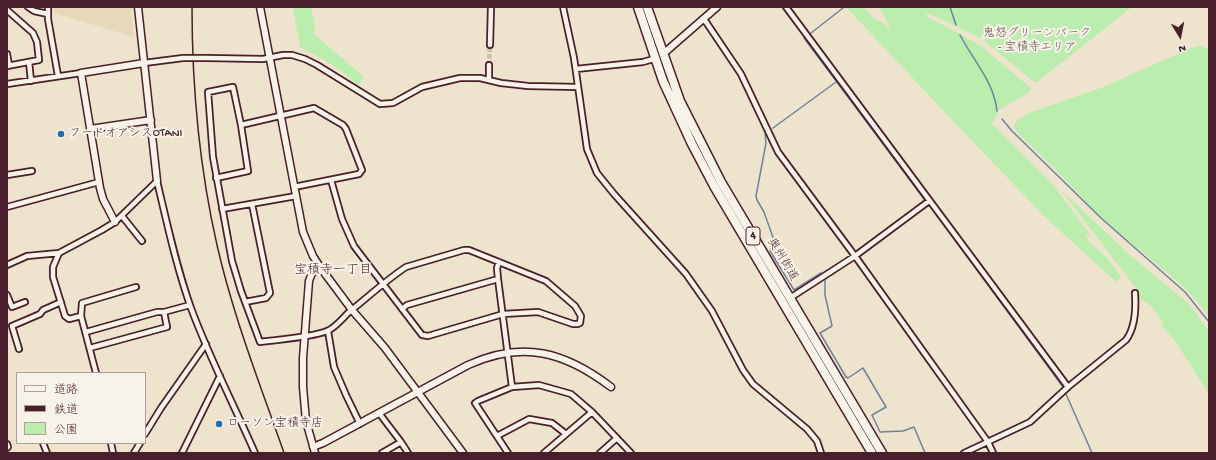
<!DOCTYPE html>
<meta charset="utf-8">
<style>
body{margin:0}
#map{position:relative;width:1216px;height:460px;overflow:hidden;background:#eee3cd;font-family:"Gochi Hand","Klee One",sans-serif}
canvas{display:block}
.frame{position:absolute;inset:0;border:8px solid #4a1f2b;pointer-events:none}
.legend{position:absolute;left:16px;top:372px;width:130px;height:72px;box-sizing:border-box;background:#f7f3e8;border:1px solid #b29e9c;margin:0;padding:5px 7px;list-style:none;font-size:12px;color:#4a1f2b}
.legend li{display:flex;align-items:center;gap:8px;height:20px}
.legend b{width:20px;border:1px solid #b29e9c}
.north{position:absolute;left:1160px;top:16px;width:40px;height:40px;-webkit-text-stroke:3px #f7f3e8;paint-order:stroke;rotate:170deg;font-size:11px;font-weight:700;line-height:16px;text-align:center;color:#4a1f2b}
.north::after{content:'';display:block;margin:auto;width:14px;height:18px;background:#4a1f2b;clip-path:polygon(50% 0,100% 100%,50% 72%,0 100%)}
</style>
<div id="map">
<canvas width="1216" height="460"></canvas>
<div class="frame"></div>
<ul class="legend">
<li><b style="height:5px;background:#f7f3e8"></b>道路</li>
<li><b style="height:5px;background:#4a1f2b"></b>鉄道</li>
<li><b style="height:11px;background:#bbeeae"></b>公園</li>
</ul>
<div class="north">N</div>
</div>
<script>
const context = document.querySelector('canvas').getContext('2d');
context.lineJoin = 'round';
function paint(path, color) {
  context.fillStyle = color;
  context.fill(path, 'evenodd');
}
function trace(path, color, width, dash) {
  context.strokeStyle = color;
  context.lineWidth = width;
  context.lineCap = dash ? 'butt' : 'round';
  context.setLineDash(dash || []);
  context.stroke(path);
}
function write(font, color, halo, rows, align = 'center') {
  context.font = font + ' "Gochi Hand","Klee One",sans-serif';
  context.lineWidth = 4;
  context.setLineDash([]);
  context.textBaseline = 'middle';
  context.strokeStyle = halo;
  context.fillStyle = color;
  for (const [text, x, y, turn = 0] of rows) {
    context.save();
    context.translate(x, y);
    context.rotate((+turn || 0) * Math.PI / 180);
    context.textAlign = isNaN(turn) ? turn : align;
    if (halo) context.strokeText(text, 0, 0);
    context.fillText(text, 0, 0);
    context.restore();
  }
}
paint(new Path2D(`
 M 51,7 L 131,7 L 134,37 L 51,12 Z`), '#e8d8ba');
paint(new Path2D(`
 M 293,7 L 311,7 L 315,25 L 314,34 L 364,77 L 359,85 L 331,64 L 300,47 Z
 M 846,7 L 864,7 L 874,18 L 885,24 L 891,31 L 883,13 L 878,7 L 1132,7 L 1037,82 L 1034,82 L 982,39 L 928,13 L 926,16 L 949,28 L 981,46 L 1031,88 L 1028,93 L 999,110 L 992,124 L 1054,186 L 1091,236 L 1086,234 C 1088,246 1100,249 1107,258 C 1112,264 1116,271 1121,277 L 1116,282 L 1045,217 L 952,120 Z
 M 1199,46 L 1209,49 L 1209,316 L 1186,289 L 1139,249 L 1101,218 L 1057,171 L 1017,132 L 1014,127 L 1015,122 L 1029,113 L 1103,87 L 1191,48 Z
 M 1061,190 L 1132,257 L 1187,302 L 1195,312 L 1209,332 L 1209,394 L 1175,341 L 1161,324 L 1163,322 L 1151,306 L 1138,296 L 1136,288 Z`), '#bbeeae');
trace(new Path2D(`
 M 950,7 L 956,25
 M 811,33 L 843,8 L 843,7
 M 960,35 C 973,60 994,82 997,111
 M 804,38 L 924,199
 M 1002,119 L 1012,131 L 1101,218 L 1185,292 L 1209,322
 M 773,128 L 836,82
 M 765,134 L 766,143 L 756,196 L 757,200 L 764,212 L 775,243 L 770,251 L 794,290 L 821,273
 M 930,206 L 1063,387
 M 825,280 L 825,295 L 832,326 L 820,333 L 846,377 L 848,378 L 863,368 L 886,407 L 872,415 L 880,432 L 903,431 L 914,427 L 925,453
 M 1066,394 L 1092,453`), '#6f829c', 1.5);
trace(new Path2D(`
 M 489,65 L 490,45`), '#cdbcad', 4.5, [4.5, 2]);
const street = new Path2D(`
 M 28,7 L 34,11 L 48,14
 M 48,7 L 48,19 L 58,76
 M 563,7 L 574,58 L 587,149 L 597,173 L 614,194 L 686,274 L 712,311 L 743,370 L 753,384 L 807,429 L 817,441 L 821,453
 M 786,7 L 1068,387
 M 7,10 L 33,33 L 37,42 L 39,60 L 7,66
 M 704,19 L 741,74 L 778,152 L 855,256 L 988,442 L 993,453
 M 490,45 L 491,7
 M 7,54 L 9,65
 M 207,58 L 263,59 L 283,55 L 292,55 L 305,59 L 317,65 L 380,104 L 393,103 L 422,87 L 460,78 L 480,78 L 501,83 L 528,86 L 578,87
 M 29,62 L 31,81
 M 144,63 L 183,58
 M 489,65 L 489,80
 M 576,69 L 643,62 L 657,58
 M 7,84 L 81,73
 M 7,175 L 32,171
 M 216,178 L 248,171 L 241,125
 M 157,181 C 167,223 176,266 191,308 C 209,357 234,405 255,453
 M 294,187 L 359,174 L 362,170 L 346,129 L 343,125 L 314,108 L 241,125 L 233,87 L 208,92 L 213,157 L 232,261 L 241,291 L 260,342 C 280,339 309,338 327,331 C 335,328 342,319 348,313 C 367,298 386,280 406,267 L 464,250 L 469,250 L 546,281 L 575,306 L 581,316 L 580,323 L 578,324 L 573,324 L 538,312 L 503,314 L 428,336 L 422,335 L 354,246 L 342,219 L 331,180
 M 7,207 L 99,182
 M 222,209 L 296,196
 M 122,216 L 142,241
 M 59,253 L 53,267 L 53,277 L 65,316 L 69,319 L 81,316 L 96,373
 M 499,262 L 497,268 L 498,279 L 512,387
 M 7,265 L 27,256 L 59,253 L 102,230 L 115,222 L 157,181
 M 7,295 L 12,307 L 25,302
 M 790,298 L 855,256 L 929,201
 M 245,302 L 266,298 L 270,293 L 252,204
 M 402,309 L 407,305 L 498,279
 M 81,316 L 82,303 L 136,287
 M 328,331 L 334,367 L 346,395 L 360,424
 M 86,332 L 157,312 L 164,312 L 190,305
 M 90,348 L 167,327 L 164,312
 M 19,349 L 12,326 L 40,314 L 43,310 L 61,302
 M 379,413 L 401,442
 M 145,434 L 161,408 L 206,344
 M 497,436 L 529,419 L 552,423 L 566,434
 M 43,443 L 47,453
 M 111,443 L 113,453
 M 7,444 L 8,447 L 7,448
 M 134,453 L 140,443
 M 182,453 L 220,376
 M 382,453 L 401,442 L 408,453
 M 508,453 L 475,403 L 478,401 L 512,387 L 539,385 L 571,394 L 592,412 L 631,453
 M 544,453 L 592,412
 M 600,453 L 617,438
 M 964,453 L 1030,422 L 1068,387 L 1126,340 C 1135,328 1136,308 1135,293`);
const secondary = new Path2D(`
 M 138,7 L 157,181
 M 260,7 L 303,232 L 313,256 L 320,267 L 312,273 L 309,281 L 303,358 L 303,387 L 306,421 L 315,453
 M 663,54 L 717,7
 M 90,129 L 151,120
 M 115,222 L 103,199 L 100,188 L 81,73 L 144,63
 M 320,267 L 352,310 L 385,348 L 463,453
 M 313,447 L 323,443 L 468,365 C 523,340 565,352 611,387`);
const highway = new Path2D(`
 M 638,7 L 663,81 L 692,144 L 714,186 L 872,453
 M 647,7 L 680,101 L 721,182 L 882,453`);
trace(street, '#4a1f2b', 8);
trace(secondary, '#4a1f2b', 9);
trace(highway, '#4a1f2b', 11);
trace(street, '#f7f3e8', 4.5);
trace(secondary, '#f7f3e8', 6);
trace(highway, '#f7f3e8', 8);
trace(new Path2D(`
 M 192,7 C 192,87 199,166 217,245 C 233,316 260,384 284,453`), '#4a1f2b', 1.5);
const streetBridge = new Path2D(`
 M 183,58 L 207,58`);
trace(streetBridge, '#4a1f2b', 8, []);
trace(streetBridge, '#f7f3e8', 4.5);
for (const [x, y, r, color] of [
 [61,134,4,"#1f6fb2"],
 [219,424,4,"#1f6fb2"]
]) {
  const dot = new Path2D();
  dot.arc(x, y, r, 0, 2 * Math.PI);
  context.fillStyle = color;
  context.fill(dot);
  trace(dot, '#f7f3e8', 1.5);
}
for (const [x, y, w] of [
 [753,236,14]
]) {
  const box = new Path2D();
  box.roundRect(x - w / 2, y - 9, w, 18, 3);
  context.fillStyle = '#f7f3e8';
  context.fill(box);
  trace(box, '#4a1f2b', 1);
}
write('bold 11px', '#4a1f2b', null, [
 ["4",753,236]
]);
write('12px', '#66534c', '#f7f3e8', [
 ["鬼怒グリーンパーク",1037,34],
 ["- 宝積寺エリア",1037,48]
]);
write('12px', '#4a1f2b', '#f7f3e8', [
 ["フードオアシスOTANI",69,134],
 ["ローソン宝積寺店",227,424]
], 'left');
write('12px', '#4a1f2b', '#f7f3e8', [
 ["奥州街道",782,260,59]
]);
write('13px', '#4a1f2b', '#f7f3e8', [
 ["宝積寺一丁目",333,271]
]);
</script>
